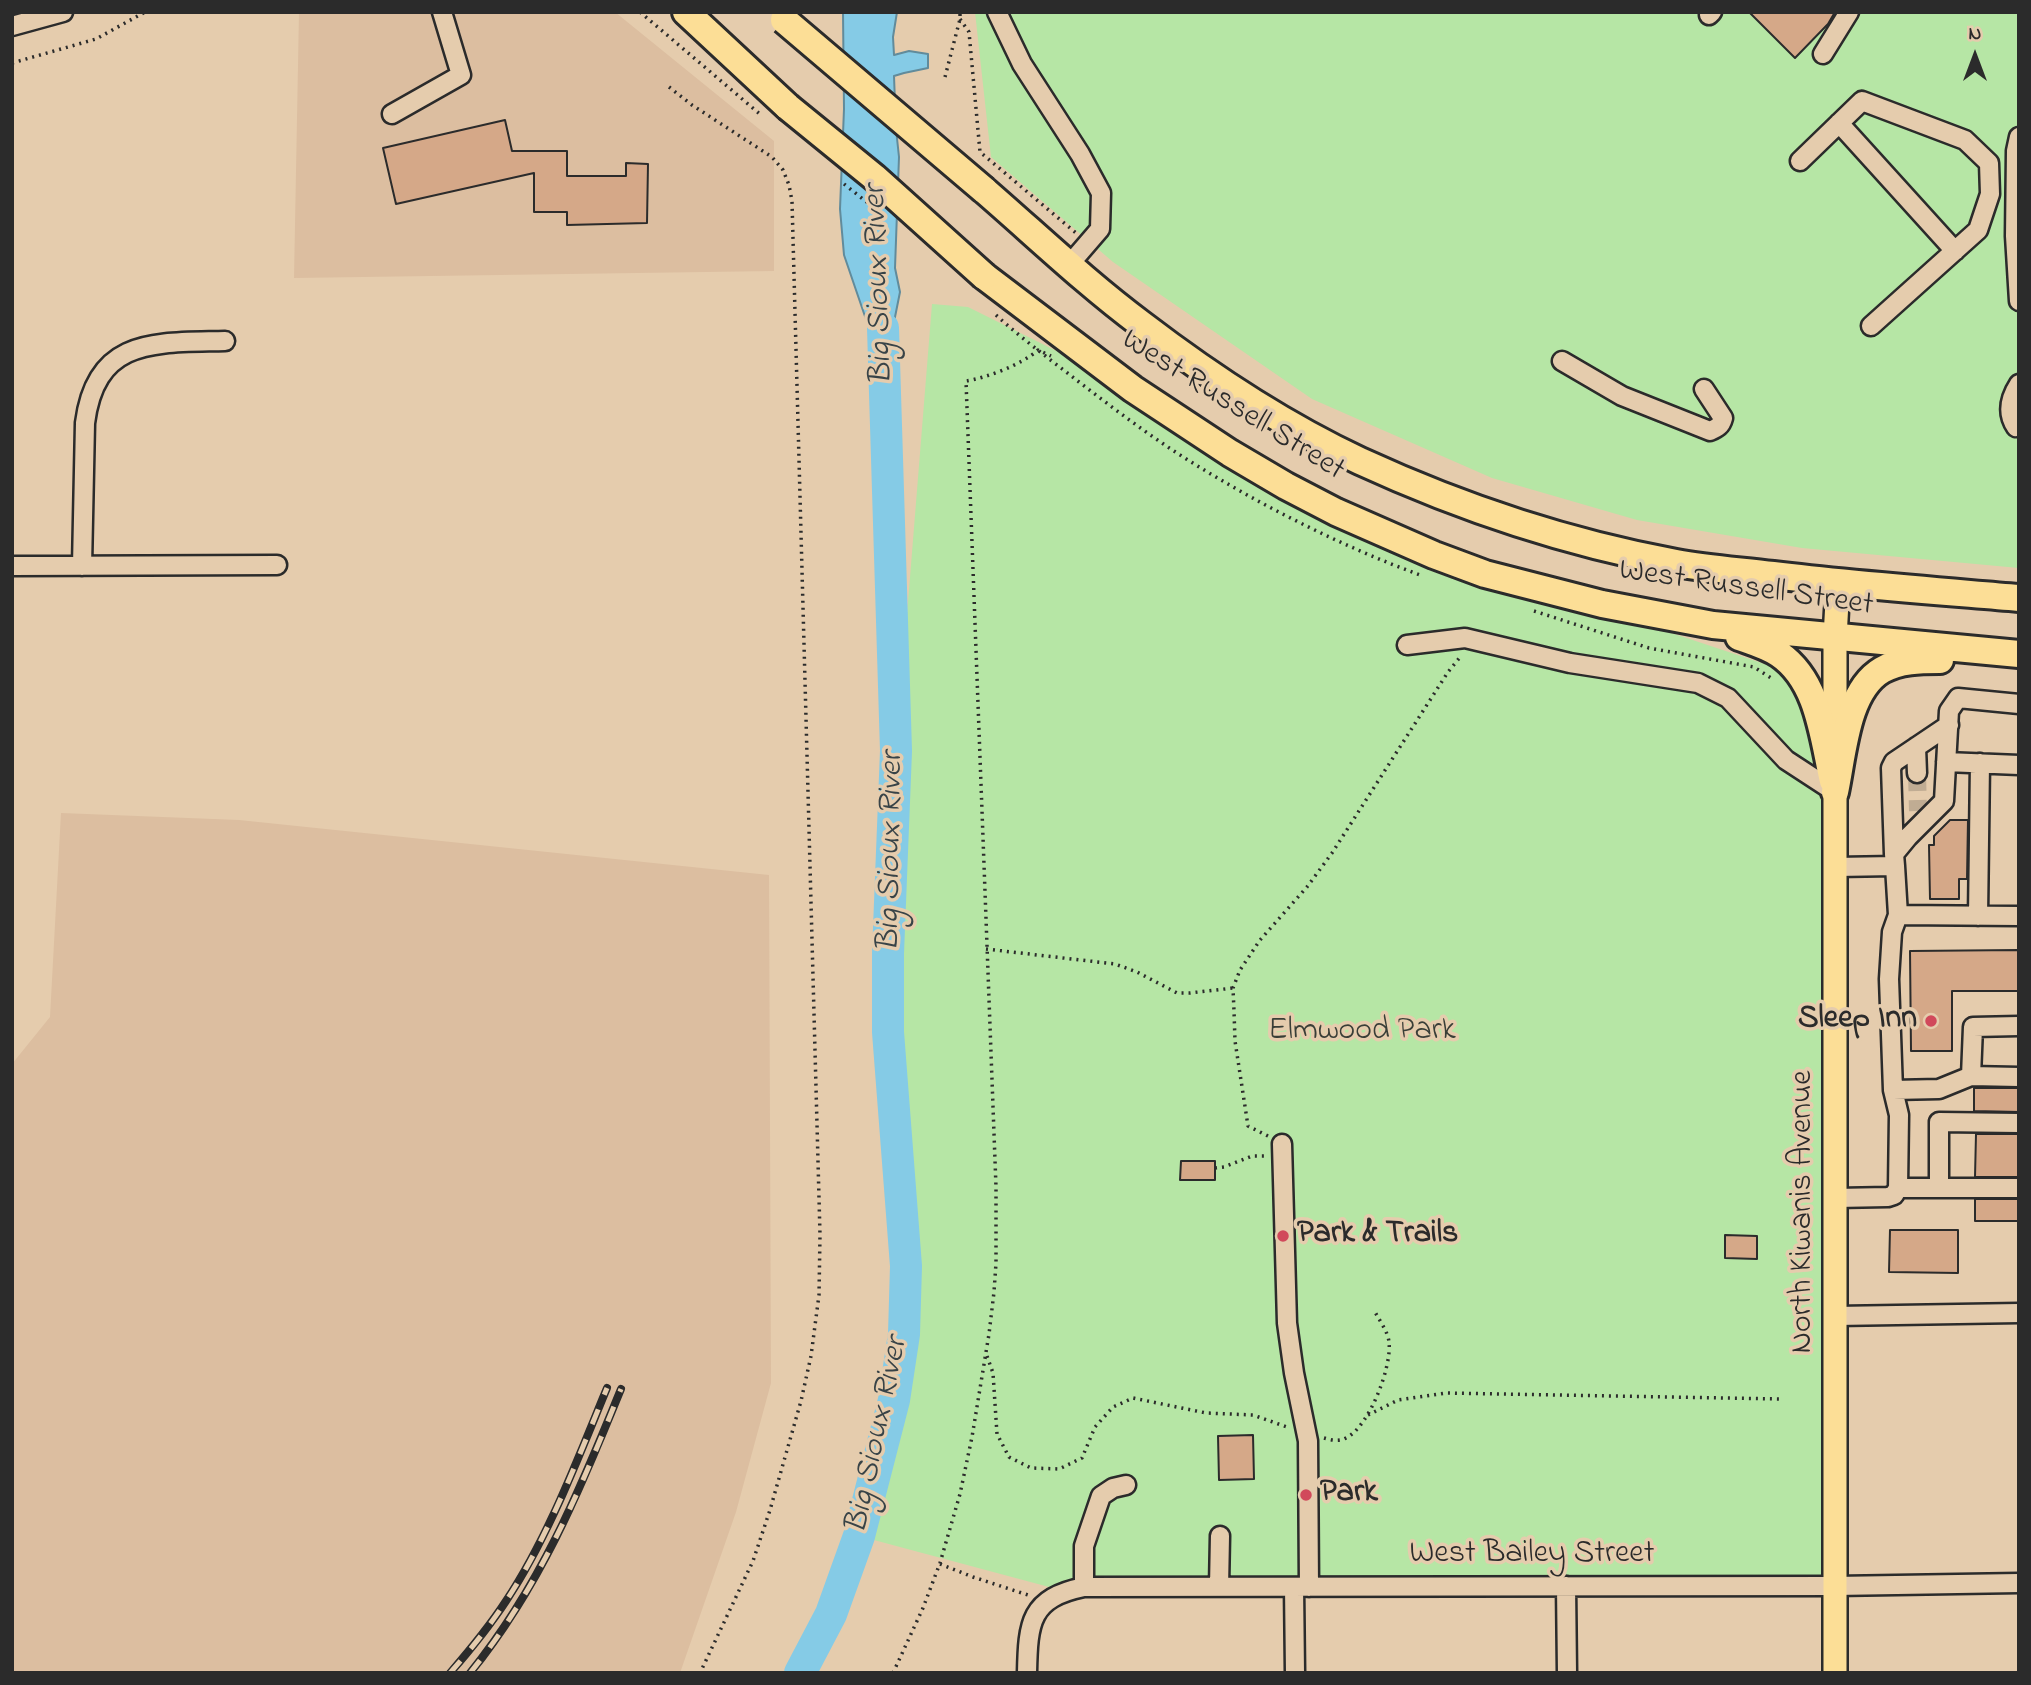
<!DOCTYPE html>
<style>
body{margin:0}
#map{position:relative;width:2031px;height:1685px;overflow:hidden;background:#e5ccad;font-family:"Indie Flower",sans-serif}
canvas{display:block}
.frame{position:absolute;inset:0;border:14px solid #2b2b2b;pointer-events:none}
.north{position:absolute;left:1940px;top:21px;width:70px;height:70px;-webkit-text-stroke:5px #e5ccad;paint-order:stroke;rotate:0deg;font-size:19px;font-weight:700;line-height:28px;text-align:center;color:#2b2b2b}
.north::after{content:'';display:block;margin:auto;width:24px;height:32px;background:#2b2b2b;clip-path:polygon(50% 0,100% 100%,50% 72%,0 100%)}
</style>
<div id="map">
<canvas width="2031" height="1685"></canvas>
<div class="frame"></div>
<div class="north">N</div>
</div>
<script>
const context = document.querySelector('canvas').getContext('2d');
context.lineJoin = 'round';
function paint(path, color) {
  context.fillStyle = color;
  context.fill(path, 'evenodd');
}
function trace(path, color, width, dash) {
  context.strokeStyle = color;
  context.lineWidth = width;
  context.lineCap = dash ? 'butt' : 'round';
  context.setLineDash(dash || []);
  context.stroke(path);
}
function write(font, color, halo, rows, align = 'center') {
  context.font = font + ' "Indie Flower",sans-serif';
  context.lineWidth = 7;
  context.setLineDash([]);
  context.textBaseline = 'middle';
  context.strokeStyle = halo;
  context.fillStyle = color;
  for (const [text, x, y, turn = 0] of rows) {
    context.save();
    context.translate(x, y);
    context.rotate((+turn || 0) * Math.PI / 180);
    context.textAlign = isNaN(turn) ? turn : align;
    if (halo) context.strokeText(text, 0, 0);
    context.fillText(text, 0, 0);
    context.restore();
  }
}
paint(new Path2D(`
 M 299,12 L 615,12 L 774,141 L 774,271 L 294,278 Z
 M 61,813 L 239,820 L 769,875 L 771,1383 L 736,1512 L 680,1673 L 12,1673 L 12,1064 L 50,1017 Z`), '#dcbea0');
paint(new Path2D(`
 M 975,12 L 2019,12 L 2019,568 L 1802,548 L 1637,520 L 1492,478 L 1312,399 L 1113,262 L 991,157 Z
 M 932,304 L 968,307 L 1133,389 L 1336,512 L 1539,589 L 1801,676 L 1835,792 L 1835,1586 L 1064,1591 L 859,1536 L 894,1400 L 904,1334 L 906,1266 L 888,1032 L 890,855 L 896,751 Z`), '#b6e6a5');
const water = new Path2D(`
 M 843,12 L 897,12 L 893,37 L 894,55 L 909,51 L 928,54 L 928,68 L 904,73 L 894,76 L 896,129 L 899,157 L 895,268 L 900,292 L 884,372 L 844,255 L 840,209 L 844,109 Z`);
paint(water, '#85cbe6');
trace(water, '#618b9b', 2);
trace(new Path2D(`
 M 800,1673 L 831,1614 L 859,1536 L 894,1400 L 904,1334 L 906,1266 L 888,1032 L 888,953 L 896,751 L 883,328`), '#85cbe6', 32);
const building = new Path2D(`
 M 1749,12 L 1835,12 L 1828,24 L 1795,58 Z
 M 505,120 L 512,151 L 567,151 L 567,176 L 626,176 L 626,163 L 648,164 L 647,223 L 567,225 L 567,212 L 534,212 L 534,173 L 396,204 L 383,148 Z
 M 1950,820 L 1968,820 L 1967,879 L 1959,879 L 1959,899 L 1930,899 L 1929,845 L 1934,845 L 1934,836 Z
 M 2019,950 L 2019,991 L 1952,991 L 1952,1051 L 1911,1051 L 1910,951 Z
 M 1974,1088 L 2019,1088 L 2019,1112 L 1974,1111 Z
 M 1976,1134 L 2019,1134 L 2019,1177 L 1975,1177 Z
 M 1181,1161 L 1215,1161 L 1215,1180 L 1180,1180 Z
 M 1975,1199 L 2019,1199 L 2019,1221 L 1975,1221 Z
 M 1890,1230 L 1958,1230 L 1958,1273 L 1889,1272 Z
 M 1725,1235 L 1757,1236 L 1757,1259 L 1725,1258 Z
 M 1253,1435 L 1254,1479 L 1219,1480 L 1218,1436 Z`);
paint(building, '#d5a888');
trace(building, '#2b2b2b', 2);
trace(new Path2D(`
 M 1917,773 L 1918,811`), '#c0ac93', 18, [18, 9]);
const minor = new Path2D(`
 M 997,12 L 1022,64 L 1080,154 L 1101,193 L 1100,229 L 1069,265
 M 1709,15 L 1712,12
 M 12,26 L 63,12
 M 1823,54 L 1849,12
 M 392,114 L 461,75 L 442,12
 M 1839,123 L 1955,251
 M 2019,137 L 2016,151 L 2015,236 L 2019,301
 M 1800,161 L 1862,101 L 1965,140 L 1989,163 L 1990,194 L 1978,230 L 1871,326
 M 1562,361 L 1622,396 L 1710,431 C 1717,428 1721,426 1723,418 L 1704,389
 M 2019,384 C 2010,398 2006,412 2016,427 L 2019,426
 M 12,566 L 277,565
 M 82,566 L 85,423 C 96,337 155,343 225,341
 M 1407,645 L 1465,638 L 1570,663 L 1698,683 L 1728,698 L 1786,760 L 1835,792
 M 1916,747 L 1917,773
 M 1946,762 L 2019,765
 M 1894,854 L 1891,768 L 1894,762 L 1949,725
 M 1895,866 L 1894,854 L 1908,837 L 1944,801 L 1949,711 L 1958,698 L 2019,704
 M 1836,867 L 1895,866 L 1898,915 L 2019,916
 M 1978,916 L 1980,763
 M 1971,1076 L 1973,1027 L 2019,1026
 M 1893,1090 L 1939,1089 L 1971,1076 L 2019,1077
 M 1282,1144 L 1287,1323 L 1294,1373 L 1308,1441 L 1309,1587
 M 1898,1188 L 2019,1188
 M 1939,1188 L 1939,1122 L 2019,1123
 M 1836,1198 L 1888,1197 L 1894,1195 L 1898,1188 L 1899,1115 L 1893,1090 L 1889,979 L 1892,932 L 1898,915
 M 1836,1316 L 2019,1313
 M 1566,1586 L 1567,1673
 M 1084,1587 L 1084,1546 L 1101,1496 L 1113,1488 L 1126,1485
 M 1219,1587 L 1220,1536
 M 1294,1587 L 1295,1673
 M 1027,1673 C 1028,1622 1030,1598 1084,1587 L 1835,1586 L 2019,1583`);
const major = new Path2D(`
 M 1835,1673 L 1835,638 L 1838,583`);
const highway = new Path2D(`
 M 686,12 L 788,107
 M 984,190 C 1036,235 1086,283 1141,324 C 1209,376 1283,425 1360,461 C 1460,507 1568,543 1676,563 C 1708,569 1741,571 1773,575 C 1855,585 1937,591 2019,598
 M 984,276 L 1133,389 L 1230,453 L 1286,486 L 1336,512 L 1434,555 L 1485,574 L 1602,604 L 1713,625 L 2019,654
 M 1739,637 C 1753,642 1767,646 1779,654 C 1819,681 1823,738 1833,781
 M 1835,792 C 1843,755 1846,691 1882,670 C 1899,660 1921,660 1940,660`);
trace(minor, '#2b2b2b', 23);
trace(major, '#2b2b2b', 28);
trace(highway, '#2b2b2b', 32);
trace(new Path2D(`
 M 640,12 L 761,115
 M 960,19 L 969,32 L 980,152 L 1076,233
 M 12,63 L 96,39 L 145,12
 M 945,77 L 960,19 L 960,12
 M 669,87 L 692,105 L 772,157 L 783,170 L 789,185 L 792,201 L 820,1235 L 819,1295 L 811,1356 L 801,1401 L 770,1510 L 753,1561 L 700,1673
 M 996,315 C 1022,339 1051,360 1079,382 C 1117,411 1155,440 1196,465 C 1264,507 1344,547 1420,575
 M 1534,611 L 1649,648 L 1754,667 L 1771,678
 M 986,949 L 1115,964 L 1137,972 L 1177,993 L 1190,993 L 1233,988
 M 1268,1136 L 1248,1126 L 1235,1041 L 1234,1011 L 1233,988 L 1240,970 L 1260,940 L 1307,887 L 1332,853 L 1448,672 L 1461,656
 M 1215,1168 L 1224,1167 L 1252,1156 L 1267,1156
 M 987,1356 L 993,1373 L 997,1434 L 1009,1457 L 1031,1468 L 1059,1469 L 1082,1458 L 1095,1427 L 1113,1407 L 1133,1398 L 1206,1413 L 1253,1415 L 1287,1427
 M 1368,1415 L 1398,1400 L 1446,1393 L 1782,1399
 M 1324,1438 C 1331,1440 1339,1442 1346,1438 C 1369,1427 1392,1367 1389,1342 C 1388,1332 1380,1321 1375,1312
 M 940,1564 L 973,1577 L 1028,1595
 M 893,1673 L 923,1608 L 940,1563 L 960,1494 L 972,1437 L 989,1334 L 994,1292 L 996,1263 L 996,1187 L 966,381 C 986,378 1023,364 1038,350 L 1051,356`), '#2b2b2b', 3.5, [2, 5]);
trace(minor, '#e5ccad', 18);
trace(major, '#fcde96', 23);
trace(highway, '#fcde96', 26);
const rail = new Path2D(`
 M 450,1673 C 470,1650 489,1627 506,1601 C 548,1538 578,1458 607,1388
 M 470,1673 C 540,1587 580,1490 621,1389`);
trace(rail, '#2b2b2b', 8);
trace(rail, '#e5ccad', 5, [16]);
const highwayBridge = new Path2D(`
 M 784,20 L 984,190
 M 788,107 L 874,177 L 984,276`);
trace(highwayBridge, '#2b2b2b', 32, []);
trace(new Path2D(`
 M 844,184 L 868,203`), '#2b2b2b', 3.5, [2, 5]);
trace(highwayBridge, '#fcde96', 26);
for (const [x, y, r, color] of [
 [1931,1021,7,"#d1495b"],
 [1283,1236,7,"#d1495b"],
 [1306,1495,7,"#d1495b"]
]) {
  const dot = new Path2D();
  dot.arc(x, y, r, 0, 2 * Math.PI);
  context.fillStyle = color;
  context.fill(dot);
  trace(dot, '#e5ccad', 2.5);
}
write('32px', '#2b2b2b', '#e5ccad', [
 ["West Russell Street",1232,407,32],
 ["West Russell Street",1746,590,8],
 ["North Kiwanis Avenue",1805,1212,-90],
 ["West Bailey Street",1532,1556]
]);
write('bold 32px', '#2b2b2b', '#e5ccad', [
 ["Sleep Inn",1917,1021,"right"],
 ["Park & Trails",1297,1236],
 ["Park",1320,1495]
], 'left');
write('32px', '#393e37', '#e5ccad', [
 ["Elmwood Park",1362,1033]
]);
write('italic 33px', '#384347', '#e5ccad', [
 ["Big Sioux River",881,285,-92],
 ["Big Sioux River",893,852,-89],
 ["Big Sioux River",879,1436,-78]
]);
</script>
